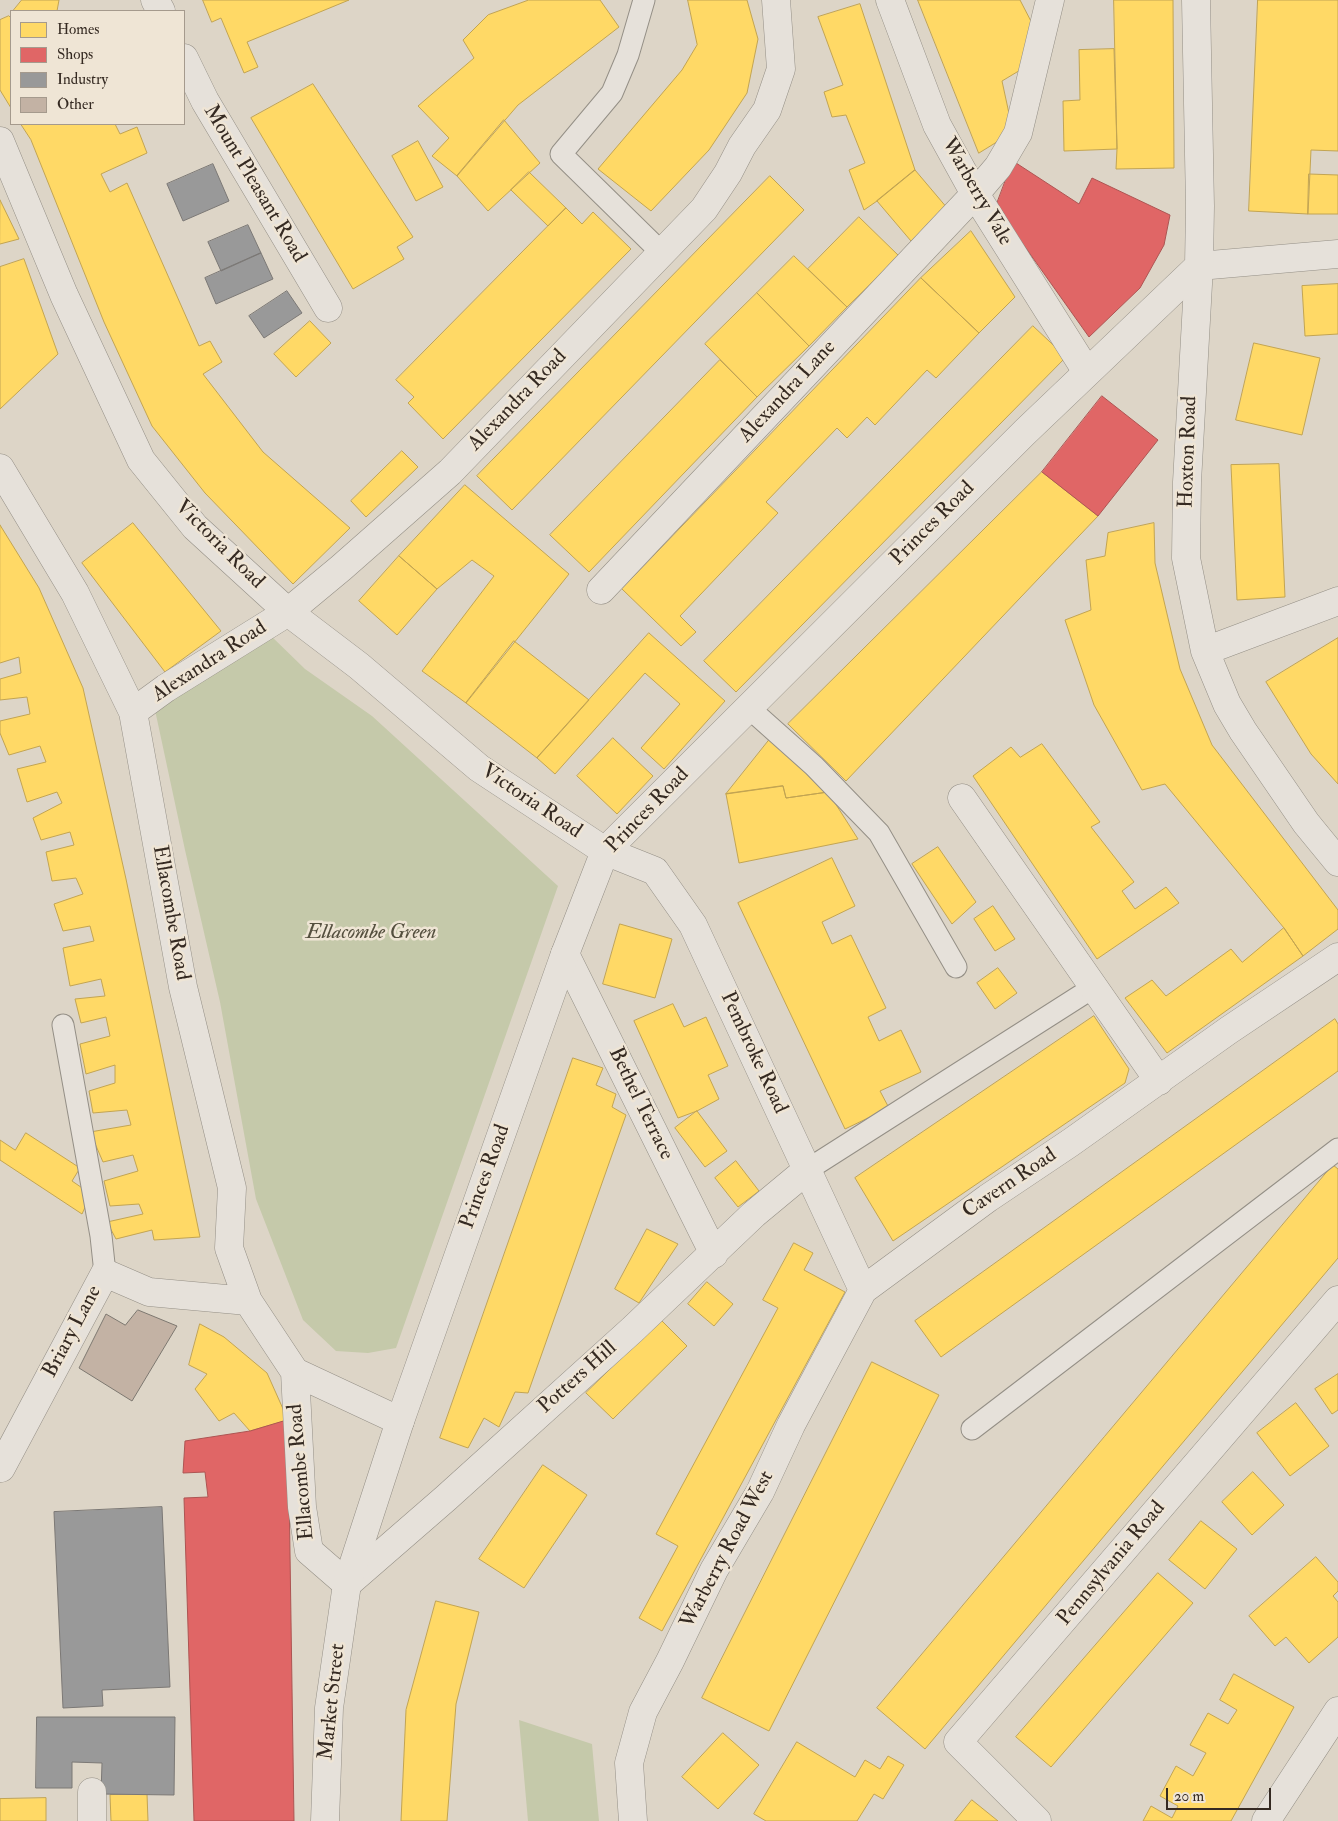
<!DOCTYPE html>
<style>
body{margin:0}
#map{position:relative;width:1338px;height:1821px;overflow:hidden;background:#ddd5c7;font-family:"IM FELL Double Pica",serif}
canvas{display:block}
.legend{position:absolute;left:10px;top:10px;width:175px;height:115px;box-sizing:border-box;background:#efe5d5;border:1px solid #a59a8d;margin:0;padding:6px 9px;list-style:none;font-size:15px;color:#352a22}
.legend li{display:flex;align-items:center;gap:10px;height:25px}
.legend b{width:25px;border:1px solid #a59a8d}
.scale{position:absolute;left:1166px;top:1788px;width:105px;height:22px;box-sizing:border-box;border:2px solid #352a22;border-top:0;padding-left:6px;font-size:15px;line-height:18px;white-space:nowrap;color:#352a22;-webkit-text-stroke:4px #efe5d5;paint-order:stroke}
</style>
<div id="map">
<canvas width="1338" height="1821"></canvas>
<ul class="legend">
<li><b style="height:14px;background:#ffd966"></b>Homes</li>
<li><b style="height:14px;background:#e06666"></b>Shops</li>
<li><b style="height:14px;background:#999"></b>Industry</li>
<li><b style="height:14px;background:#c3b2a4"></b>Other</li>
</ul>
<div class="scale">20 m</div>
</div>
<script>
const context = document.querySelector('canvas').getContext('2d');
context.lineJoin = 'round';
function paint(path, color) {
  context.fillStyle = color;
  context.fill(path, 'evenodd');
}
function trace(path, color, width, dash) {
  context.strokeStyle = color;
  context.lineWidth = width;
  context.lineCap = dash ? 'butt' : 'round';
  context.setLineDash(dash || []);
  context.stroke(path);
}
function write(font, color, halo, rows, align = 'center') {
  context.font = font + ' "IM FELL Double Pica",serif';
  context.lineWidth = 5;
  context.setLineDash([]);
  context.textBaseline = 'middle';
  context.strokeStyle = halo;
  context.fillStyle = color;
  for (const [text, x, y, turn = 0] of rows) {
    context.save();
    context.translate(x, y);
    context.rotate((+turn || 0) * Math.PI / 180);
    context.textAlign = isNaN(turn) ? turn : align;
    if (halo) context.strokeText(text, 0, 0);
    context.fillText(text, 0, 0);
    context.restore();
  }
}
paint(new Path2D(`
 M 267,632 L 305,669 L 372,716 L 558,886 L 396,1348 L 368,1353 L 336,1351 L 303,1320 L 256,1199 L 220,1002 L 185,850 L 155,710 Z
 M 519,1720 L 592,1744 L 599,1821 L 528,1821 Z`), '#c5c9aa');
const homes = new Path2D(`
 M 22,0 L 59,0 L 57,11 L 13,11 Z
 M 203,0 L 349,0 L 247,42 L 258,67 L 244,73 L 221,18 L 212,22 Z
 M 529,0 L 600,0 L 619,27 L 518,105 L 457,176 L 432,156 L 449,138 L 418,106 L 474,58 L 463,40 L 488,15 Z
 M 688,0 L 747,0 L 758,39 L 747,93 L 709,150 L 651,211 L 598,169 L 682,70 L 697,45 Z
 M 918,0 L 1020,0 L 1035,29 L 1022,69 L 1002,81 L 1013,132 L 979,153 Z
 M 1114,0 L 1173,0 L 1174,168 L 1116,169 L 1117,149 Z
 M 1258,0 L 1338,0 L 1338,151 L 1311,150 L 1308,214 L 1249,211 Z
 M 860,4 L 915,170 L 877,201 L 864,210 L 849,170 L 865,163 L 846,115 L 832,117 L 824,92 L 843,85 L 818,17 Z
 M 9,16 L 11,18 L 11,108 L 0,90 L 0,20 Z
 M 1114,49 L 1117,149 L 1064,151 L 1063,101 L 1080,100 L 1079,50 Z
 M 313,84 L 413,237 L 397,247 L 404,259 L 353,289 L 251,118 Z
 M 504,120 L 540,163 L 488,211 L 457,176 Z
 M 21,124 L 115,124 L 120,134 L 137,127 L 147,153 L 101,174 L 110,192 L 127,183 L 199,346 L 210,341 L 222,362 L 203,374 L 263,452 L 350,528 L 293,584 L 205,493 L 152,426 L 104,322 L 31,140 Z
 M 418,141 L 443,187 L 416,201 L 392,156 Z
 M 915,170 L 948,209 L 911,241 L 877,201 Z
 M 529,172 L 566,208 L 548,226 L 511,190 Z
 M 1309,174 L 1338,175 L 1338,214 L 1308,214 Z
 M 770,176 L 804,210 L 512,510 L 477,476 Z
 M 0,200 L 19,239 L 0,244 Z
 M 566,208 L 582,224 L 593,212 L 631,249 L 443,439 L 408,403 L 414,397 L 396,380 Z
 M 859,217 L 899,256 L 847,307 L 808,269 Z
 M 971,231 L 1015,297 L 979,333 L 921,278 Z
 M 794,256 L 847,307 L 809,346 L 757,293 Z
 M 24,259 L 58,354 L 0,409 L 0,267 Z
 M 921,278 L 979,333 L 936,378 L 927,370 L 875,425 L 867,417 L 847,438 L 837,428 L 766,502 L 778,513 L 680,616 L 696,632 L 681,646 L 622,589 Z
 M 1338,284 L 1338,334 L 1305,336 L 1302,286 Z
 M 757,293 L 809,346 L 757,397 L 705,344 Z
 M 310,321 L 331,343 L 296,377 L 274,354 Z
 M 1033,326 L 1066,357 L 736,692 L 704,661 Z
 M 1254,343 L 1320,358 L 1302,435 L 1236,420 Z
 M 720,360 L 757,397 L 589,572 L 550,535 Z
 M 402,451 L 418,467 L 366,517 L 351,501 Z
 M 1279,464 L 1285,597 L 1237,600 L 1231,465 Z
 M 1042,472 L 1098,516 L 846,781 L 788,724 Z
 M 465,485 L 569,574 L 466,703 L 422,671 L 494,576 L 472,560 L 437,589 L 399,556 Z
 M 133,523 L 221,631 L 165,672 L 82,563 Z
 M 1154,523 L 1155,563 L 1180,669 L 1212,745 L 1338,910 L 1338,929 L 1303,956 L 1284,928 L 1165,784 L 1142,790 L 1094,705 L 1065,620 L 1091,610 L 1086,560 L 1105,556 L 1108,533 Z
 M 0,525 L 39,588 L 83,688 L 126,879 L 200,1237 L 154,1240 L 152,1230 L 116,1239 L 107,1222 L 143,1214 L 139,1204 L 110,1206 L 104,1181 L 138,1171 L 133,1155 L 103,1162 L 90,1132 L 131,1125 L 127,1110 L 93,1113 L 89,1091 L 115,1083 L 115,1065 L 86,1074 L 80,1044 L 110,1036 L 106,1017 L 81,1023 L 75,999 L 105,996 L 101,979 L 70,986 L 63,948 L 94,941 L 90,926 L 63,931 L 54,904 L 83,894 L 76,878 L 52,881 L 46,852 L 74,845 L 70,832 L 41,840 L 33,818 L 62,803 L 57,792 L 27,802 L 17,769 L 46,762 L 40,746 L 9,755 L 0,733 L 0,721 L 30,714 L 27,697 L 0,700 L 0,679 L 21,673 L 19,657 L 0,663 Z
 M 399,556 L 437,589 L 397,635 L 359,601 Z
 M 649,633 L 725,701 L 664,769 L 641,748 L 680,704 L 645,673 L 555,774 L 537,758 Z
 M 1338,638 L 1338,784 L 1311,754 L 1266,682 Z
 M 514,641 L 589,700 L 537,758 L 466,703 Z
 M 613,738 L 653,776 L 617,814 L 577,776 Z
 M 770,739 L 828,792 L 786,798 L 783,786 L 726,794 Z
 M 1042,744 L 1100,822 L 1091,827 L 1134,882 L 1122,891 L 1135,909 L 1166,887 L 1179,903 L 1097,959 L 973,776 L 1011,747 L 1020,757 Z
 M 783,786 L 786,798 L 828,792 L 858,839 L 739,863 L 726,794 Z
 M 938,847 L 976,902 L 952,924 L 912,864 Z
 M 832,858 L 855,906 L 822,922 L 832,944 L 851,935 L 886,1008 L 868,1017 L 879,1041 L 901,1030 L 921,1072 L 880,1091 L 889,1108 L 845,1129 L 738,903 Z
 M 993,906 L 1015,939 L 995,951 L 974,919 Z
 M 620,924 L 672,939 L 655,998 L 603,984 Z
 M 1284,928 L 1303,956 L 1167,1053 L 1125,998 L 1152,980 L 1166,996 L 1231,949 L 1242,962 Z
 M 998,968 L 1017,993 L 995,1009 L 977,983 Z
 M 673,1004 L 684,1027 L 706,1017 L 728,1066 L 708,1075 L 719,1099 L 697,1111 L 678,1118 L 634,1021 Z
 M 1094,1016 L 1129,1069 L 1125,1083 L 893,1241 L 855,1178 Z
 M 1335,1019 L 1338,1024 L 1338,1071 L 941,1357 L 915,1321 Z
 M 573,1058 L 603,1068 L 596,1085 L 616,1094 L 612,1107 L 626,1115 L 528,1393 L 515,1392 L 499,1427 L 484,1418 L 468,1448 L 440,1438 Z
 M 697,1111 L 727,1151 L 705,1167 L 675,1128 Z
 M 26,1133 L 80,1168 L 72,1181 L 91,1194 L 82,1214 L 0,1160 L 0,1140 L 15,1150 Z
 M 736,1161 L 759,1191 L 738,1207 L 715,1178 Z
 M 1333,1165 L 1338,1169 L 1338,1258 L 925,1749 L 877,1708 Z
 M 647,1229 L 678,1244 L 639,1303 L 615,1289 Z
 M 794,1243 L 813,1253 L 804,1270 L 845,1292 L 662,1631 L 639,1618 L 678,1546 L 656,1534 L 778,1308 L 763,1300 Z
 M 707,1282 L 733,1304 L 714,1326 L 688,1304 Z
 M 661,1320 L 687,1346 L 613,1419 L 586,1393 Z
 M 200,1324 L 224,1337 L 267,1373 L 288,1420 L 250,1431 L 234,1413 L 219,1421 L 195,1389 L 207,1374 L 189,1365 Z
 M 872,1362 L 939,1395 L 769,1731 L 702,1698 Z
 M 1338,1374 L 1338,1410 L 1332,1414 L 1315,1389 Z
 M 1296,1403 L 1329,1446 L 1290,1476 L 1257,1433 Z
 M 543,1465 L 587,1495 L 524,1588 L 479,1559 Z
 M 1253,1472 L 1284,1505 L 1252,1535 L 1222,1502 Z
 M 1201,1521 L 1237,1549 L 1205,1589 L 1169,1560 Z
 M 1316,1557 L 1338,1582 L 1338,1591 L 1333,1596 L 1338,1602 L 1338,1637 L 1309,1663 L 1286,1637 L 1275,1646 L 1249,1616 Z
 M 1158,1573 L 1193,1603 L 1051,1767 L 1016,1737 Z
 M 436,1601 L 479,1612 L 456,1704 L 447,1821 L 401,1821 L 406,1710 Z
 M 1234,1674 L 1294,1707 L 1231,1821 L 1143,1821 L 1151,1806 L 1172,1818 L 1178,1806 L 1160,1796 L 1176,1766 L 1193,1776 L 1206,1753 L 1190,1745 L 1208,1713 L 1228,1724 L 1237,1710 L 1220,1700 Z
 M 723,1733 L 759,1765 L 718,1809 L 682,1777 Z
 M 797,1742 L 855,1777 L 865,1760 L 880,1769 L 888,1756 L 904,1765 L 883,1799 L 874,1794 L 857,1821 L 766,1821 L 754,1814 Z
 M 147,1794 L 148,1821 L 111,1821 L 110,1795 Z
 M 46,1798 L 46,1821 L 0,1821 L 0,1799 Z
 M 972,1800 L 998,1821 L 955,1821 Z`);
paint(homes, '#ffd966');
trace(homes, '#c2a452', 1);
const shops = new Path2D(`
 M 1013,161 L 1079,204 L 1092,178 L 1170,215 L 1164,245 L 1140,288 L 1089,337 L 996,206 Z
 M 1102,396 L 1158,440 L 1098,516 L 1042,472 Z
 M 288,1420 L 294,1821 L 194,1821 L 184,1498 L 208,1497 L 205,1472 L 183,1473 L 185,1441 L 250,1431 Z`);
paint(shops, '#e06666');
trace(shops, '#ad5452', 1);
const industry = new Path2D(`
 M 213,164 L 229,201 L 183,221 L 167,184 Z
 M 248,225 L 261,253 L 221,271 L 208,242 Z
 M 261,253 L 273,279 L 216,304 L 205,278 Z
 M 287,291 L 302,313 L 264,338 L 249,316 Z
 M 162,1507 L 170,1687 L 102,1690 L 103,1706 L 63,1708 L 54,1512 Z
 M 37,1717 L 175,1717 L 174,1795 L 101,1794 L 102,1763 L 72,1762 L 72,1788 L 36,1788 Z`);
paint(industry, '#999');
trace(industry, '#7b7875', 1);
const building = new Path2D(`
 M 138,1310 L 177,1326 L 132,1401 L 79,1368 L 106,1314 L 125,1325 Z`);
paint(building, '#c3b2a4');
trace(building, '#7d7870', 1);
const service = new Path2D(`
 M 644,0 L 628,55 L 612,93 L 561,154 L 661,252
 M 749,708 L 814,766 L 879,833 L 956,967
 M 63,1025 L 101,1236 L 105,1273
 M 807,1170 L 1094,987
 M 972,1429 L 1338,1149`);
const minor = new Path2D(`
 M 155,0 L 161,11
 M 890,0 L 937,125 L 975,194 L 1087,372
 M 184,58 L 205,101 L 328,308
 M 0,141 L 64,295 L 141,460 L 195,527 L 288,612 L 359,666 L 479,768 L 605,851 L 655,871 L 693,925 L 863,1290
 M 1338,254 L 1199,266 L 1187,482 L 1186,558 L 1205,651 L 1227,704 L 1243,731 L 1306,823 L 1338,862
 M 0,468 L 75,593 L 133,712 L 183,987 L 232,1188 L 229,1248 L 248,1301 L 295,1372 L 302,1507 L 309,1551 L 347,1584 L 446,1498 L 632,1330 L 754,1214 L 807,1170
 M 601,590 L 975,194 L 998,167 L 1018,133 L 1050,0
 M 1205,651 L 1338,601
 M 133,712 L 166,688 L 288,612 L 341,568 L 450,472 L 704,209 L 728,173 L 742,146 L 767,110 L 781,69 L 776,0
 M 962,798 L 1159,1081
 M 565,954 L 714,1254
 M 295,1372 L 400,1421
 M 1,1468 L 105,1273 L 149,1292 L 248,1301
 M 92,1792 L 92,1821
 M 633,1821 L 629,1763 L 643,1712 L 670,1661 L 714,1570 L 760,1492 L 791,1425 L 863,1290 L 988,1198 L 1070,1143 L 1229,1030 L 1338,957
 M 1037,1821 L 958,1742 L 1338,1300
 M 1266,1821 L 1338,1711`);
const tertiary = new Path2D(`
 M 325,1821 L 329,1708 L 347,1584 L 400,1421 L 565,954 L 605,851 L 1025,432 L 1199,266 L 1200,206 L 1196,0`);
trace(service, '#948f86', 23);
trace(minor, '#948f86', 29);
trace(tertiary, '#948f86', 29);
trace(service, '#e6e1da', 21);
trace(minor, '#e6e1da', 28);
trace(tertiary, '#e6e1da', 28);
write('21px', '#352a22', '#efe5d5', [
 ["Mount Pleasant Road",254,184,59],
 ["Warberry Vale",976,192,60],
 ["Alexandra Lane",788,392,-47],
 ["Alexandra Road",518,401,-46],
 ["Hoxton Road",1189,452,-88],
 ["Princes Road",933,524,-45],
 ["Victoria Road",219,545,45],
 ["Alexandra Road",210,662,-33],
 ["Victoria Road",531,802,34],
 ["Princes Road",648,811,-46],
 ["Ellacombe Road",170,913,80],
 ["Pembroke Road",753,1053,65],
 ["Bethel Terrace",640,1104,64],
 ["Princes Road",486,1177,-70],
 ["Cavern Road",1010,1184,-34],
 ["Briary Lane",73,1332,-62],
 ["Potters Hill",578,1378,-42],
 ["Ellacombe Road",302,1472,-95],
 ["Warberry Road West",728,1550,-62],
 ["Pennsylvania Road",1112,1564,-50],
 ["Market Street",333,1702,-84]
]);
write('italic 21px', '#544f3e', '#efe5d5', [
 ["Ellacombe Green",371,933]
]);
</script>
